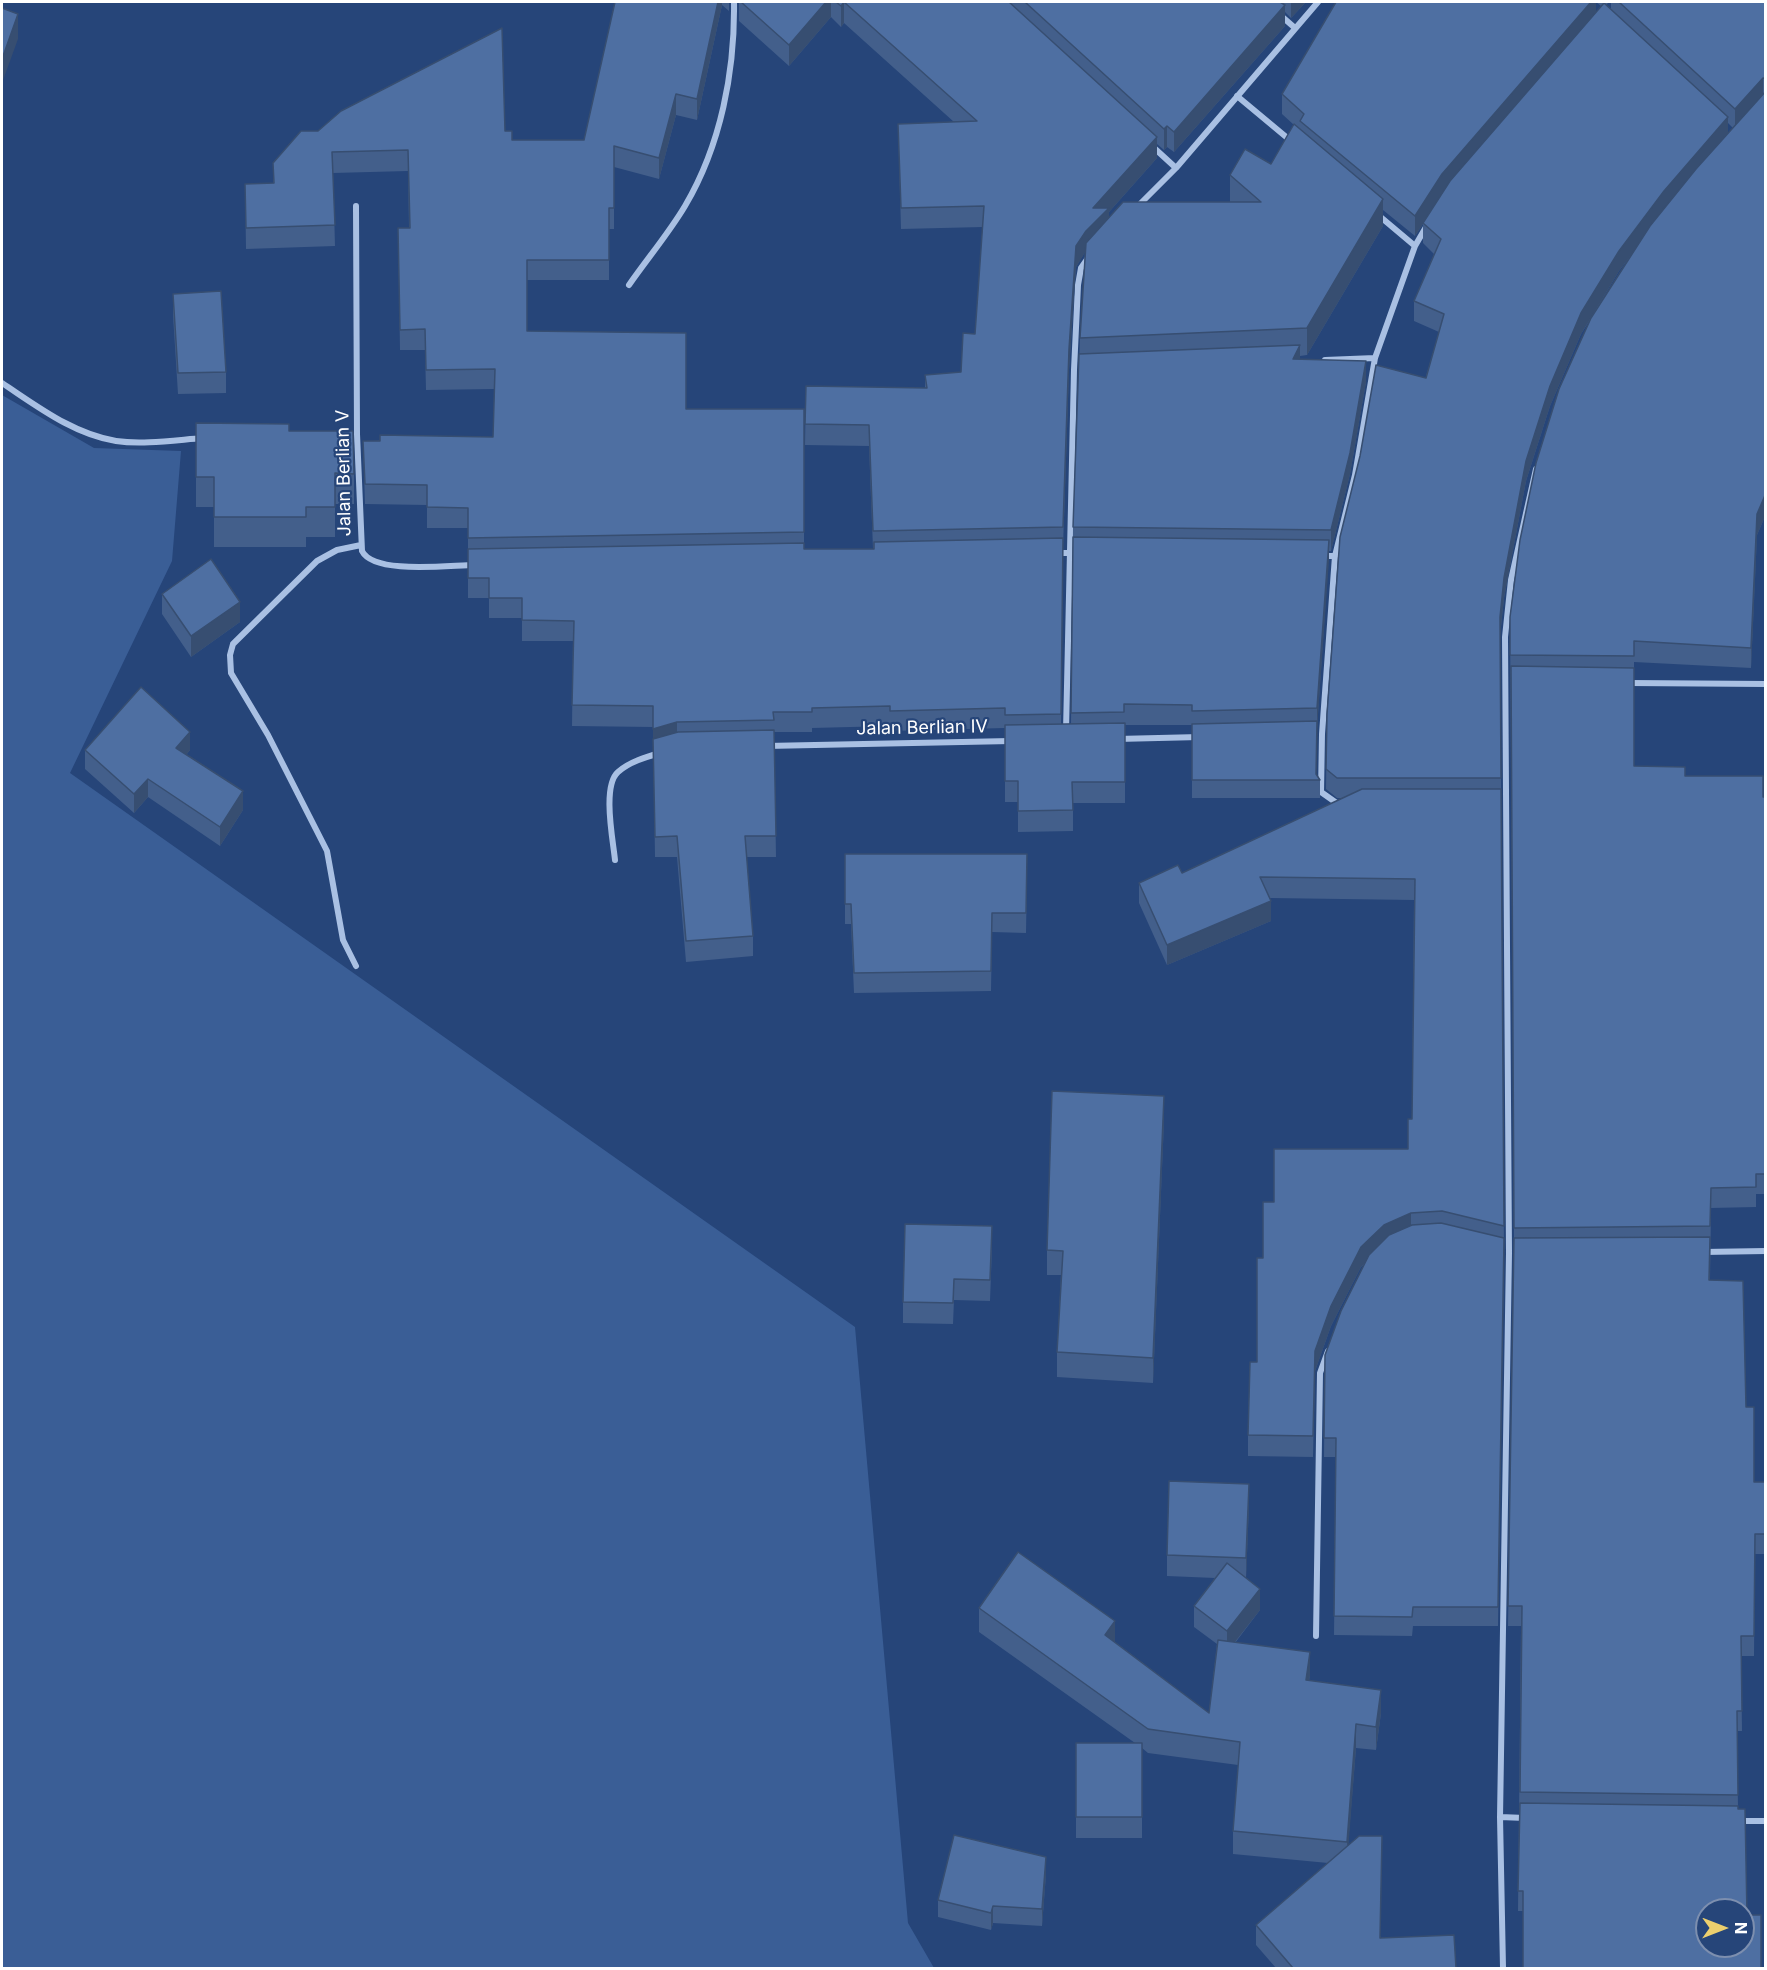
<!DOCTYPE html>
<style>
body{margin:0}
#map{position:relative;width:1767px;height:1970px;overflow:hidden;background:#264579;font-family:Inter,sans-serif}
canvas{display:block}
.frame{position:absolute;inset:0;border:3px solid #fff;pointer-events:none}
.north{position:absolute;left:1695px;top:1898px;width:60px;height:60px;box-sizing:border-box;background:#264579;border:2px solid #7d8faf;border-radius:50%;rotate:90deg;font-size:16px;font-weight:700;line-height:24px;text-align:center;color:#fff}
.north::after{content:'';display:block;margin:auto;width:21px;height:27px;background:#eccf6e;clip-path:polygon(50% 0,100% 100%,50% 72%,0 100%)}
</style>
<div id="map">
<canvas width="1767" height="1970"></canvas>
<div class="frame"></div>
<div class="north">N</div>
</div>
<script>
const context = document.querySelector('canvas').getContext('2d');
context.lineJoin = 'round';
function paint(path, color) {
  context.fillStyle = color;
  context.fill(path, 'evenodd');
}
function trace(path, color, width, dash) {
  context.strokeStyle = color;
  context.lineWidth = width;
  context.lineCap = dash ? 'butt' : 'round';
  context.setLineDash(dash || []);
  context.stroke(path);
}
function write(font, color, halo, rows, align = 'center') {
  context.font = font + ' Inter,sans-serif';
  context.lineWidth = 4.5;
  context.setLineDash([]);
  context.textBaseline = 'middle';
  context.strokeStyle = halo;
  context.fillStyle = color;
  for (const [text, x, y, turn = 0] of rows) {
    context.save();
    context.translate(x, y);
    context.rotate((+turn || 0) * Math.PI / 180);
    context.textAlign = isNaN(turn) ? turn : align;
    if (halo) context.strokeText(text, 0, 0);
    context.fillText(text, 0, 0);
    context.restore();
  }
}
paint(new Path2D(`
 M 2,395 L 94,448 L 181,451 L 172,561 L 70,773 L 855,1327 L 908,1923 L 934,1968 L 2,1968 Z`), '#3a5e96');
trace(new Path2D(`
 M 1279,14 L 1295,28
 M 1237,96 L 1291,141
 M 1152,146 L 1176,168
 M 356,206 L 357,434 L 362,551 C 374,575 450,565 475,565
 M 1137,207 L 1176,168 L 1318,2
 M 1377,214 L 1415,246
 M 629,285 C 647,259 669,233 685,206 C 721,145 735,71 734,2
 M 1325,360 L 1375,358
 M 2,383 C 37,406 73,434 116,441 C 143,445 176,440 203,438
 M 1056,553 L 1081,553
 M 1323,556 L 1335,556
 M 1628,683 L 1766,684
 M 1066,731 L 1074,370 L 1078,285 L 1081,268 L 1088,258
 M 1117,739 L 1200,737
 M 766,746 L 1011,741
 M 1338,804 L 1321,792 L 1322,734 L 1335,556 L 1355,475 L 1375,358 L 1415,246 L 1426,227
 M 615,860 C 613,840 602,786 618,772 C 629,762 646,757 660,753
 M 356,966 L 343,940 L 327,851 L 268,735 L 231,673 L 230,655 L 233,644 L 317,561 L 337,550 L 361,545
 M 1703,1252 L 1766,1251
 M 1316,1636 L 1320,1373 L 1328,1351
 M 1500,1817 L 1525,1818
 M 1739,1821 L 1766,1821
 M 1503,1968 L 1500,1817 L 1509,1253 L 1505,637 L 1511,580 L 1536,469`), '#a9c0e3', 6);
paint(new Path2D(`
 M 615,2 L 729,2 L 729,11 L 722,5 L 697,120 L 676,115 L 659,179 L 614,167 L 614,229 L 609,229 L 609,280 L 527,280 L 527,331 L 686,409 L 804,409 L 804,549 L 873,549 L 869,446 L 805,445 L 806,386 L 925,388 L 925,375 L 961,372 L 975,334 L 983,227 L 901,229 L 898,124 L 954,122 L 844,23 L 841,27 L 831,17 L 789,66 L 739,21 L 739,2 L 1306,2 L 1291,18 L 1285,12 L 1285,26 L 1174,152 L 1167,147 L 1164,150 L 1157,144 L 1157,158 L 1109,212 L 1109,218 L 1230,202 L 1230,175 L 1271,164 L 1294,125 L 1282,114 L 1282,94 L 1336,2 L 1609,2 L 1606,5 L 1611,9 L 1611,2 L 1766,2 L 1766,514 L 1757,535 L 1751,668 L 1634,662 L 1634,766 L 1685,776 L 1766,797 L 1766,1194 L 1756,1194 L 1756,1207 L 1711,1208 L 1710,1280 L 1746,1407 L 1754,1482 L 1766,1482 L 1766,1554 L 1755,1554 L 1754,1656 L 1741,1656 L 1742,1731 L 1737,1731 L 1738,1809 L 1523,1911 L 1518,1911 L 1521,1626 L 1508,1626 L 1514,1239 L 1510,617 L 1590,320 L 1581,334 L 1550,406 L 1526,481 L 1504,598 L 1500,636 L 1504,1257 L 1498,1626 L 1413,1626 L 1412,1636 L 1334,1635 L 1336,1457 L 1324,1457 L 1325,1355 L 1365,1264 L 1361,1267 L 1331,1326 L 1315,1371 L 1313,1457 L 1248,1456 L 1248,1435 L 1257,1362 L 1263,1258 L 1274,1202 L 1408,1149 L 1412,1119 L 1414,900 L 1270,898 L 1271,921 L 1167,965 L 1139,903 L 1139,883 L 1182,873 L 1343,798 L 1337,798 L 1326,789 L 1327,714 L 1439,332 L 1414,321 L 1414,301 L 1434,254 L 1423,243 L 1423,224 L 1415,236 L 1383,210 L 1383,226 L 1307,355 L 1300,356 L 1300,359 L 1366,382 L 1350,474 L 1331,551 L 1329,551 L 1317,729 L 1316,774 L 1320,780 L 1320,798 L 1192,798 L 1192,725 L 1125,725 L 1125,803 L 1073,803 L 1073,831 L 1018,832 L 1018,802 L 1005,802 L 1005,728 L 890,731 L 890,726 L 812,728 L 812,732 L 774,732 L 776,857 L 746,857 L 753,936 L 753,956 L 686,962 L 677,857 L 655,857 L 653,727 L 572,726 L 573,641 L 522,641 L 522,618 L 489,618 L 489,598 L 468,598 L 468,528 L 427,528 L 427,505 L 365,504 L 363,441 L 493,437 L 495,389 L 426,390 L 425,350 L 400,350 L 398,228 L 409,228 L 408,171 L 333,173 L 335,246 L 246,249 L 245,184 L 273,183 L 273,163 L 301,131 L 505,131 L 512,140 L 584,140 ZM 1596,2 L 1601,6 L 1596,12 ZM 1728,123 L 1733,128 L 1728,133 ZM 1085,252 L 1080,338 L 1073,527 L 1071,724 L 1061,724 L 1063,548 L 1069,370 L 1076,267 ZM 1629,258 L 1597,308 L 1619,271 Z
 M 173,294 L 226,372 L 226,393 L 178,394 L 173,315 Z
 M 196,423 L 289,431 L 354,474 L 354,504 L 335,504 L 335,537 L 306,537 L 306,547 L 214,547 L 214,507 L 196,507 Z
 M 162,594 L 240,622 L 191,657 L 162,614 Z
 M 85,750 L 190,750 L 186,755 L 243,810 L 220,846 L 148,797 L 134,813 L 85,769 Z
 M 845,854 L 1027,874 L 1026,933 L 992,932 L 991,991 L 854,993 L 851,924 L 845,924 Z
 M 1164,1121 L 1153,1383 L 1057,1377 L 1057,1352 L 1061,1275 L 1047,1275 L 1047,1250 Z
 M 992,1247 L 990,1301 L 954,1300 L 953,1324 L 903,1323 L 903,1302 Z
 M 1249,1505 L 1246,1578 L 1260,1610 L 1235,1643 L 1310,1675 L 1309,1681 L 1381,1713 L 1376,1750 L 1356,1748 L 1348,1845 L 1381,1938 L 1456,1968 L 1276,1968 L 1256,1945 L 1256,1925 L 1328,1863 L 1233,1854 L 1233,1831 L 1238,1765 L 1148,1753 L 1142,1748 L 1142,1838 L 1076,1838 L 1076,1743 L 1135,1743 L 979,1632 L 979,1608 L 1115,1642 L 1209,1713 L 1217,1644 L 1194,1627 L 1194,1606 L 1215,1578 L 1167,1576 L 1167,1555 Z
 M 1046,1874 L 1042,1926 L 993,1923 L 991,1930 L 938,1917 L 938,1900 Z`), '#435f8b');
paint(new Path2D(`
 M 718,2 L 722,2 L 722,5 L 697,120 L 697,99 Z
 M 826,2 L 831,2 L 831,17 L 789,66 L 789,45 Z
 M 844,2 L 844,23 L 841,27 L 841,6 Z
 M 1291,2 L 1306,2 L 1291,18 Z
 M 1591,2 L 1596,2 L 1596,16 L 1442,195 L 1415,236 L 1415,216 L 1442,174 Z
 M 1285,5 L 1285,26 L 1174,152 L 1174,132 Z
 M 18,14 L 18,39 L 2,83 L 2,59 Z
 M 1763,78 L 1763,99 L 1735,130 L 1735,109 Z
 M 676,94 L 676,115 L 659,179 L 659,158 Z
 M 1728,117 L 1728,137 L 1664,211 L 1619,271 L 1581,334 L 1550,406 L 1526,481 L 1504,598 L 1500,637 L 1500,617 L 1504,578 L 1526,461 L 1550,386 L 1581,313 L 1619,251 L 1664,191 Z
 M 1167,126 L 1167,147 L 1164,150 L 1164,129 Z
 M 1157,137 L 1157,158 L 1109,212 L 1109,229 L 1086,251 L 1076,267 L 1069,370 L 1063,548 L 1069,349 L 1076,246 L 1093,208 Z
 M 1383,199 L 1383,226 L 1307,355 L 1307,328 Z
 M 1300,345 L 1300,366 L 1293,359 Z
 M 1366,361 L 1366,382 L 1350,474 L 1331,551 L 1331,530 Z
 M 1766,493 L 1766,514 L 1757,535 L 1751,668 L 1751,648 L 1757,514 Z
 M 1329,540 L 1329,561 L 1317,729 L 1317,708 Z
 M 240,602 L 240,622 L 191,657 L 191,636 Z
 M 677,722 L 677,743 L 653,749 L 653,729 Z
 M 190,732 L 190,750 L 176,767 L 176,748 Z
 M 148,779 L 148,797 L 134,813 L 134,794 Z
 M 243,791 L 243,810 L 220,846 L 220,827 Z
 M 1271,901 L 1271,921 L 1167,965 L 1167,945 Z
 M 1164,1096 L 1164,1121 L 1153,1383 L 1153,1358 Z
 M 1411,1213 L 1411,1234 L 1384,1245 L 1361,1267 L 1331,1326 L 1315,1371 L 1313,1457 L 1315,1351 L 1331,1306 L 1361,1247 L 1384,1225 Z
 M 1249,1484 L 1249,1505 L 1246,1579 L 1246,1558 Z
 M 1260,1589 L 1260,1610 L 1227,1652 L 1227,1631 Z
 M 1115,1621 L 1115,1645 L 1105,1635 Z
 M 1310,1652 L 1310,1675 L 1306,1704 L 1306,1680 Z
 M 1381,1690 L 1381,1713 L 1376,1750 L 1376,1727 Z
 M 1356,1724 L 1356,1748 L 1347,1865 L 1347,1842 Z
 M 1046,1857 L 1046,1874 L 1042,1926 L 1042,1909 Z
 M 993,1906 L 993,1923 L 991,1930 L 991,1913 Z`), '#374e71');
const building = new Path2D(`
 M 615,2 L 718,2 L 697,99 L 676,94 L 659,158 L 614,146 L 614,208 L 609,208 L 609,260 L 527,260 L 527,331 L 686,333 L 686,409 L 804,409 L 804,532 L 468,538 L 468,508 L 427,507 L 427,485 L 365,484 L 363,441 L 380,441 L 380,435 L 493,437 L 495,369 L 426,370 L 425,329 L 400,330 L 398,228 L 410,228 L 408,150 L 332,152 L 335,225 L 246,228 L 245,184 L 274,183 L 273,163 L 301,131 L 318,131 L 341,111 L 502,28 L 505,131 L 512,131 L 512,140 L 584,140 Z
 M 741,2 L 826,2 L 789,45 Z
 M 836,2 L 1009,2 L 1157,137 L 1093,208 L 1109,208 L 1086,231 L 1076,246 L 1069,349 L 1063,527 L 873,531 L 869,425 L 805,424 L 806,386 L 927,388 L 925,375 L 961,372 L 963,333 L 975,334 L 984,206 L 901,208 L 898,124 L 977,121 L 844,2 L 841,6 Z
 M 1025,2 L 1280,2 L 1285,5 L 1174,132 L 1167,126 L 1164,129 Z
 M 1336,2 L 1591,2 L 1442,174 L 1415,216 L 1300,121 L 1304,114 L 1282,94 Z
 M 1619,2 L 1766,2 L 1766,79 L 1763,78 L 1735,109 Z
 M 1604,3 L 1728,117 L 1664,191 L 1619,251 L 1581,313 L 1550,386 L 1526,461 L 1504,578 L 1500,617 L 1501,778 L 1337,778 L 1326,769 L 1327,714 L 1340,537 L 1360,456 L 1376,365 L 1426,378 L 1444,314 L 1414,301 L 1441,239 L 1423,223 L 1450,181 Z
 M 2,8 L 18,14 L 2,59 Z
 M 1766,91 L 1766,493 L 1757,514 L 1751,648 L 1634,641 L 1634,656 L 1510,655 L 1510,617 L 1520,540 L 1536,463 L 1559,389 L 1591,318 L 1650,226 L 1696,169 Z
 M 1294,124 L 1383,199 L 1307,328 L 1080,338 L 1086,243 L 1123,202 L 1261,202 L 1230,175 L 1245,149 L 1271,164 Z
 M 221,291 L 226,372 L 178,373 L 173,294 Z
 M 1300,345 L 1293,359 L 1366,361 L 1350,453 L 1331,530 L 1073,527 L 1079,354 Z
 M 196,423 L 289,424 L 289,431 L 353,431 L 354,474 L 335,473 L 335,507 L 306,507 L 306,517 L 214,517 L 214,477 L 196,477 Z
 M 1073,537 L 1329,540 L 1317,708 L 1192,711 L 1192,705 L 1124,704 L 1124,712 L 1071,713 Z
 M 1063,538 L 1061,714 L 1005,715 L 1005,708 L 890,711 L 890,706 L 812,708 L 812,712 L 773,712 L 774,720 L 677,722 L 653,729 L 653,706 L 572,705 L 574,621 L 522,620 L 522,598 L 489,598 L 489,578 L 468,578 L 468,549 L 804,543 L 804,549 L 874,549 L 874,542 Z
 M 211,559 L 240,602 L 191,636 L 162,594 Z
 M 1511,666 L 1634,668 L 1634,766 L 1685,767 L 1685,776 L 1763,776 L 1763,797 L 1766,797 L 1766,1174 L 1756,1174 L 1756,1187 L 1711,1188 L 1710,1226 L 1514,1228 Z
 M 141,687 L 190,732 L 176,748 L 243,791 L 220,827 L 148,779 L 134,794 L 85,750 Z
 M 1317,721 L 1316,774 L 1320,780 L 1192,780 L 1192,724 Z
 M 1125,723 L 1125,782 L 1072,782 L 1073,810 L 1018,811 L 1018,781 L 1005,781 L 1005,725 Z
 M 774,730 L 776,836 L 745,836 L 753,936 L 686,941 L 677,836 L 655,837 L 653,739 L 678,732 Z
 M 1362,789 L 1501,789 L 1504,1226 L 1442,1211 L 1411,1213 L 1384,1225 L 1361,1247 L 1331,1306 L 1315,1351 L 1313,1436 L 1248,1435 L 1250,1362 L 1257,1362 L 1257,1258 L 1263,1258 L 1263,1202 L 1274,1202 L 1274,1149 L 1408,1149 L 1408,1119 L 1412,1119 L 1415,879 L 1260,877 L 1271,901 L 1167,945 L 1139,883 L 1178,865 L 1182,873 Z
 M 845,854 L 1027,854 L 1026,913 L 992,913 L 991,971 L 854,973 L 851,904 L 845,904 Z
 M 1052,1091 L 1164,1096 L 1153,1358 L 1057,1352 L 1063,1251 L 1047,1250 Z
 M 1441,1223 L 1504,1238 L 1498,1607 L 1413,1607 L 1412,1617 L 1334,1616 L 1336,1438 L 1324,1438 L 1325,1355 L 1341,1311 L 1369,1255 L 1389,1235 L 1412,1225 Z
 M 905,1224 L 992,1226 L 990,1280 L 954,1279 L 953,1303 L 903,1302 Z
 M 1710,1237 L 1709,1280 L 1743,1281 L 1746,1407 L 1754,1407 L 1754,1482 L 1766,1482 L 1766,1534 L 1755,1534 L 1754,1636 L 1741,1636 L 1742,1711 L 1737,1711 L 1738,1795 L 1520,1792 L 1522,1606 L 1508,1606 L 1514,1238 Z
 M 1169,1481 L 1249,1484 L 1246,1558 L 1167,1555 Z
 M 1018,1552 L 1115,1621 L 1105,1635 L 1209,1713 L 1218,1640 L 1310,1652 L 1306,1680 L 1381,1690 L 1376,1727 L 1356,1724 L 1347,1842 L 1233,1831 L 1240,1742 L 1148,1729 L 979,1608 Z
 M 1227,1563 L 1260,1589 L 1227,1631 L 1194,1606 Z
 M 1076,1743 L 1142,1743 L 1142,1817 L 1076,1817 Z
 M 1520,1803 L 1738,1806 L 1738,1809 L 1745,1809 L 1747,1915 L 1761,1915 L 1761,1968 L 1523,1968 L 1523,1891 L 1518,1891 ZM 1707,1910 L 1743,1910 L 1743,1946 L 1707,1946 Z
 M 954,1835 L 1046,1857 L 1042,1909 L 993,1906 L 991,1913 L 938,1900 Z
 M 1359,1836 L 1382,1836 L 1380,1938 L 1454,1935 L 1456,1968 L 1293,1968 L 1256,1925 Z`);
paint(building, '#4e6fa2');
trace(building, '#374e71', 1.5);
write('18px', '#fff', '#264579', [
 ["Jalan Berlian V",344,473,-91],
 ["Jalan Berlian IV",922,728,-1]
]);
</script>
